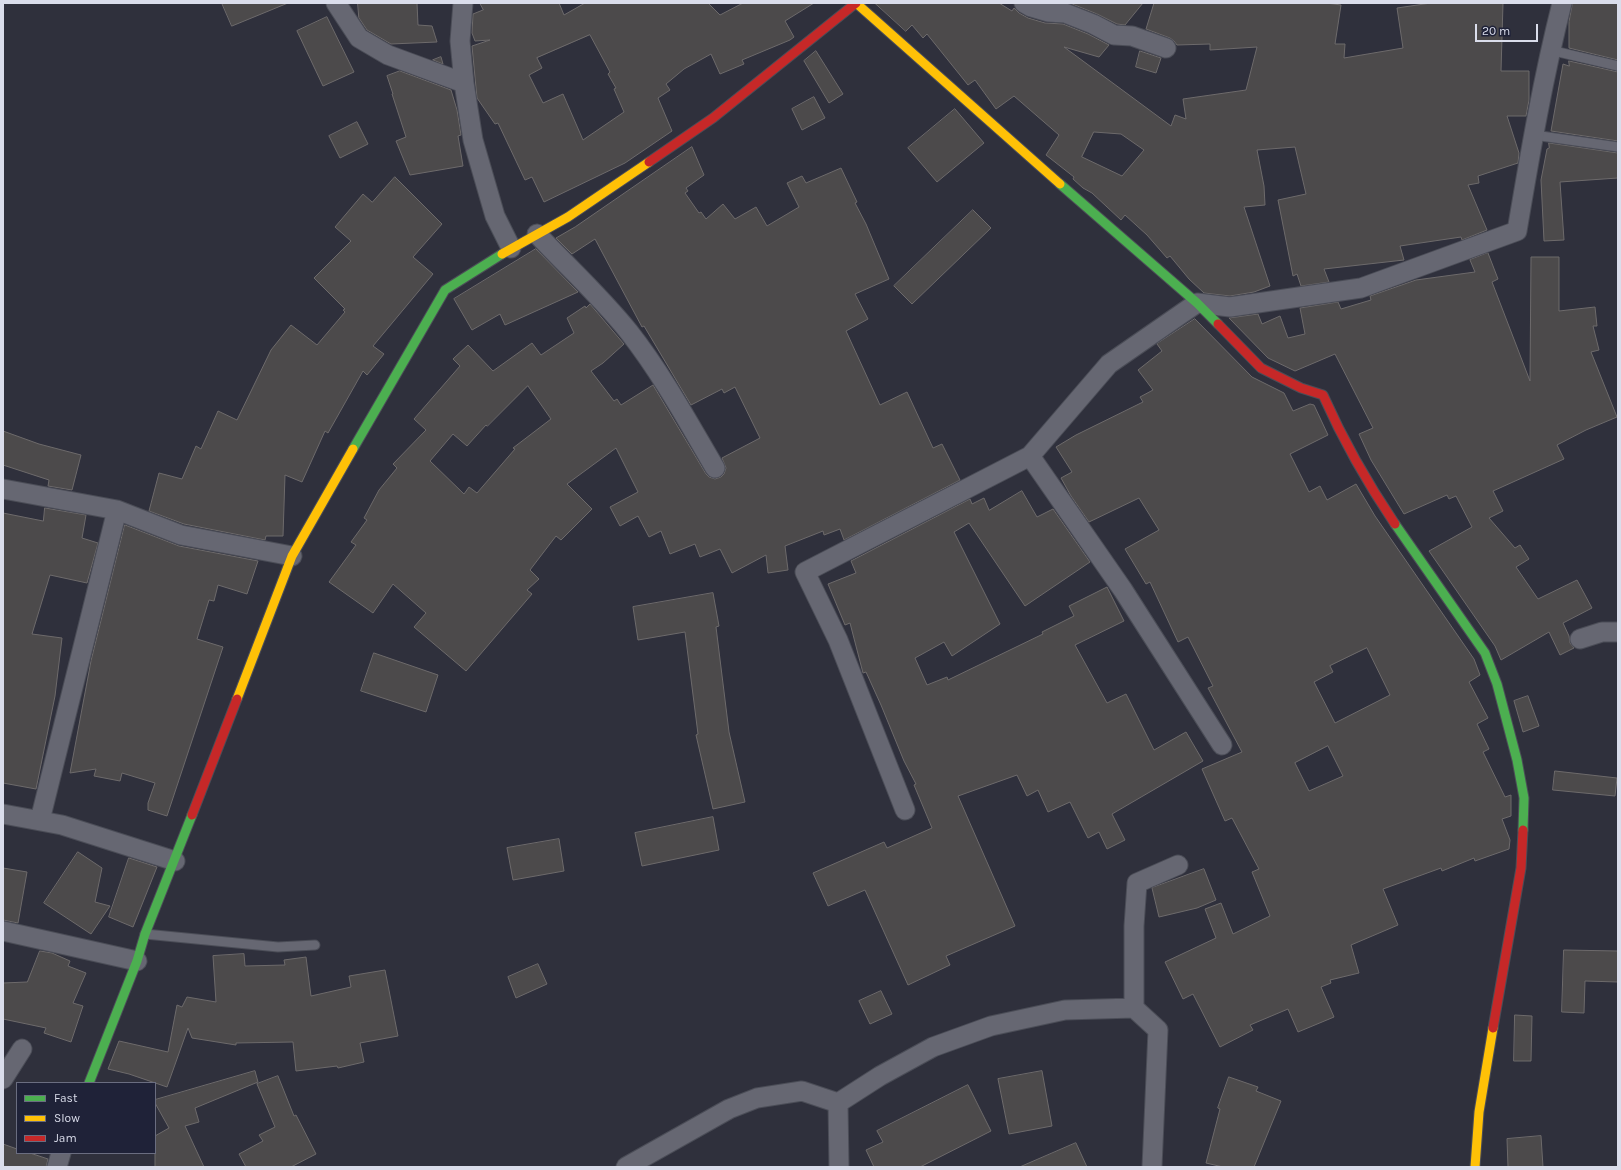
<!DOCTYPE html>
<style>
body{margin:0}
#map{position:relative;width:1621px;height:1170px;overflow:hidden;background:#2f303c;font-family:Karla,sans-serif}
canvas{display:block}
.frame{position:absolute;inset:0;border:4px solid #daddeb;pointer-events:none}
.legend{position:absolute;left:16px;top:1082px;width:140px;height:72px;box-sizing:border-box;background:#1f2238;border:1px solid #6a6d80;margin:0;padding:5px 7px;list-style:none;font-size:12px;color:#daddeb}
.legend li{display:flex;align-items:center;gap:8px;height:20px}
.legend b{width:20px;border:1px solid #6a6d80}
.scale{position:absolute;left:1475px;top:24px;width:63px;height:18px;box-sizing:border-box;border:2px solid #daddeb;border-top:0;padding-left:5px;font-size:12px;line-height:14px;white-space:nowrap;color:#daddeb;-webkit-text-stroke:3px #1f2238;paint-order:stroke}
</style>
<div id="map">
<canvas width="1621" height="1170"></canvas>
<div class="frame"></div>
<ul class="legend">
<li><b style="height:5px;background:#4caf50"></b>Fast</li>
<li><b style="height:5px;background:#ffc107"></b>Slow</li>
<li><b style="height:5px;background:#c62828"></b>Jam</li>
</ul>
<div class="scale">20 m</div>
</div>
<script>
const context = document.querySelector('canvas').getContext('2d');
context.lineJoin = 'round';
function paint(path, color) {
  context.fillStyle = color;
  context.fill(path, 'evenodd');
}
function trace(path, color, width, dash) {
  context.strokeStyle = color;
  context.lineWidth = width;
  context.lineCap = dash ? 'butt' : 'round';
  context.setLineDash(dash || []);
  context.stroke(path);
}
const building = new Path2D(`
 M 222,3 L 288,3 L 232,26 Z
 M 358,3 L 417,3 L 418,25 L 432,26 L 437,42 L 391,44 L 367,30 L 359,18 Z
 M 480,3 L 559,3 L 564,15 L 585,3 L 708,3 L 720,15 L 743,3 L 814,3 L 785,21 L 794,37 L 790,40 L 742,60 L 744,64 L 720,74 L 711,54 L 684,69 L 666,84 L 670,90 L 658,98 L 672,131 L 625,163 L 544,202 L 532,177 L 525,180 L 498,123 L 495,124 L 477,98 L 472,46 L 490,40 L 475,41 L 472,33 L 473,14 L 483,10 ZM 590,35 L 610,72 L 608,74 L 616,88 L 614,89 L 624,112 L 583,140 L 563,94 L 543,103 L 529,75 L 542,68 L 537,58 Z
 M 875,3 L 999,3 L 1012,11 L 1014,8 L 1019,13 L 1028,18 L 1045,23 L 1063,24 L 1088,34 L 1109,45 L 1099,57 L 1064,47 L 1171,126 L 1175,115 L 1186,119 L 1183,99 L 1246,90 L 1257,47 L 1210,50 L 1210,44 L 1177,45 L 1174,41 L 1170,38 L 1146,29 L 1154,3 L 1326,3 L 1341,5 L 1335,44 L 1345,44 L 1344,58 L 1403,48 L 1397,8 L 1431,3 L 1503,3 L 1501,71 L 1529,71 L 1529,100 L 1526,116 L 1507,116 L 1519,153 L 1518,163 L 1478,176 L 1479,183 L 1468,185 L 1487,230 L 1462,240 L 1461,237 L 1400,246 L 1404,260 L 1324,269 L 1329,282 L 1301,286 L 1297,274 L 1293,276 L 1278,200 L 1306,194 L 1295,147 L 1257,150 L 1264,186 L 1265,205 L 1244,207 L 1270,286 L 1254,292 L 1230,296 L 1204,293 L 1189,279 L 1170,256 L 1167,258 L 1147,235 L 1125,215 L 1121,220 L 1092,193 L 1083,188 L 1073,179 L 1074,177 L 1046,155 L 1059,135 L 1014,96 L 996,109 L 975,80 L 968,85 L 927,34 L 923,38 L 912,25 L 906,31 ZM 1094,132 L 1121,134 L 1144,150 L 1122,176 L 1082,157 Z
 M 1070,3 L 1143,3 L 1125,25 L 1117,24 L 1097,14 Z
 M 1573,3 L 1618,3 L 1618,60 L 1569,48 L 1569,22 Z
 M 327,17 L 354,72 L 323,86 L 297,31 Z
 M 816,51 L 843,94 L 829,103 L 804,61 Z
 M 1140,51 L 1161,58 L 1156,73 L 1136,67 Z
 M 441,57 L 443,64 L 433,60 Z
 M 1569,61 L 1618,72 L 1618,141 L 1551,131 L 1563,64 L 1569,66 Z
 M 400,71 L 451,90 L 457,110 L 461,135 L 458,136 L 463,166 L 410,175 L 396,141 L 406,137 L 392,94 L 393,94 L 387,76 Z
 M 814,97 L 825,118 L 802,130 L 792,109 Z
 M 955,109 L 984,143 L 937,182 L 908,148 Z
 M 357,122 L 368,144 L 340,158 L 329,136 Z
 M 1549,143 L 1618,153 L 1618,178 L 1560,182 L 1564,240 L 1544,241 L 1541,180 L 1547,149 L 1549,148 Z
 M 692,147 L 704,175 L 686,188 L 688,191 L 685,193 L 699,213 L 701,212 L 706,219 L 723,204 L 735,219 L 756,207 L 767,226 L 799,207 L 787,183 L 802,176 L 806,183 L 841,168 L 857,202 L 855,203 L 866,224 L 889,279 L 855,294 L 868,319 L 846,331 L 880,405 L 907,392 L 933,448 L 942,444 L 960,480 L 844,540 L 840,529 L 824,535 L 823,531 L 785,546 L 788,570 L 768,573 L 766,555 L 732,573 L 720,549 L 700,557 L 695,544 L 670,554 L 661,531 L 649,537 L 638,516 L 620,526 L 610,507 L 638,492 L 616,448 L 567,484 L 592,509 L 561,540 L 556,536 L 530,570 L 539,579 L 527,590 L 532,594 L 466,671 L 414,627 L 426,613 L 393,584 L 373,613 L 329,582 L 356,545 L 351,542 L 367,520 L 364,518 L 379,490 L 397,468 L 393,464 L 426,430 L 414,419 L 460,366 L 453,359 L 468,345 L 493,371 L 532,343 L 541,355 L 574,333 L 567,318 L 585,306 L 586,308 L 590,304 L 624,344 L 603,363 L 591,371 L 614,401 L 617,399 L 621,405 L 653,385 L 706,474 L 709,477 L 715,479 L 721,477 L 724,474 L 726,468 L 722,458 L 760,438 L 735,387 L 724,393 L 722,389 L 691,405 L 644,326 L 642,327 L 595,239 L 572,254 L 556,238 L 575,227 ZM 528,386 L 551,419 L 513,448 L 515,449 L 477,493 L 469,487 L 464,494 L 430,461 L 453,434 L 467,446 L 486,425 L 487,426 Z
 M 395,177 L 442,224 L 413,257 L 433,274 L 373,346 L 384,354 L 367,375 L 363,371 L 328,433 L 325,431 L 302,482 L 285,475 L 283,536 L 266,536 L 265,540 L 184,524 L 149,511 L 159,473 L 182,479 L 196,446 L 201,449 L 218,411 L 237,420 L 271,350 L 291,325 L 317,345 L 345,312 L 343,310 L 345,309 L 314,278 L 351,241 L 335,227 L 363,194 L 372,202 Z
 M 973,210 L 991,228 L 912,304 L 894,286 Z
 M 536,249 L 578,292 L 505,325 L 500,314 L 472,330 L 454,299 Z
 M 1488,253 L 1498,279 L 1492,282 L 1530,381 L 1531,257 L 1559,257 L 1559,311 L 1595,307 L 1597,326 L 1593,326 L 1599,350 L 1591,352 L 1617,417 L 1586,430 L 1557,445 L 1564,459 L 1493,491 L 1503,511 L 1489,518 L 1515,548 L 1520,545 L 1529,559 L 1516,567 L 1538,599 L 1577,580 L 1592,608 L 1563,623 L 1569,636 L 1570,643 L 1574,648 L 1560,655 L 1549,632 L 1501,660 L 1495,646 L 1429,551 L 1472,527 L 1456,496 L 1449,499 L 1447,495 L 1404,514 L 1371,460 L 1359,434 L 1373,428 L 1335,354 L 1295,371 L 1268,358 L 1229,318 L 1258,314 L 1262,324 L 1280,316 L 1288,338 L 1305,334 L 1300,308 L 1338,302 L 1341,309 L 1371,300 L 1370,296 L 1416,280 L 1475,272 L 1470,260 Z
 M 1195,319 L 1252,377 L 1284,393 L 1293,411 L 1310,404 L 1314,405 L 1328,435 L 1290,454 L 1309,492 L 1320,486 L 1327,500 L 1356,484 L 1375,516 L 1474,659 L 1480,675 L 1469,682 L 1488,718 L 1477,724 L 1489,749 L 1483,752 L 1505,797 L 1511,795 L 1511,816 L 1502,819 L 1510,840 L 1509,849 L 1475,861 L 1474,858 L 1442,871 L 1441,868 L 1383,889 L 1398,925 L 1351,945 L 1359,973 L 1330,980 L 1331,983 L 1321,987 L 1334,1017 L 1298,1032 L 1288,1009 L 1250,1025 L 1253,1030 L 1220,1047 L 1193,994 L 1183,999 L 1165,962 L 1216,938 L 1205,909 L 1221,903 L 1233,934 L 1270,916 L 1252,872 L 1259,869 L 1232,818 L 1225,821 L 1202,769 L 1242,752 L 1208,688 L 1213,686 L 1188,637 L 1178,642 L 1150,582 L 1146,584 L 1125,549 L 1159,530 L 1139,498 L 1089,522 L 1071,496 L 1061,478 L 1072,472 L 1056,447 L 1076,435 L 1143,402 L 1140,397 L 1153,390 L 1138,370 L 1162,351 L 1157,344 ZM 1367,648 L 1390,695 L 1335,723 L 1314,682 L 1333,672 L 1330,666 ZM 1328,746 L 1343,776 L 1309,791 L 1295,763 Z
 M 3,431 L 39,444 L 81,455 L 72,490 L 48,486 L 49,480 L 3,465 Z
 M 1022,491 L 1037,517 L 1053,509 L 1090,562 L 1025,606 L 969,523 L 954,532 L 1000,624 L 952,656 L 944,642 L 915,658 L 927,685 L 947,677 L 948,680 L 1043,634 L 1042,632 L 1074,616 L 1069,606 L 1107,587 L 1124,621 L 1075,645 L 1107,703 L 1126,694 L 1154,750 L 1186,732 L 1203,761 L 1112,814 L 1125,840 L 1107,849 L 1099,832 L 1088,838 L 1070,802 L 1048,812 L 1038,790 L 1027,796 L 1017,775 L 958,796 L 1015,926 L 946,956 L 950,965 L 908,985 L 865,890 L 828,906 L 813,873 L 884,842 L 887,848 L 932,828 L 914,785 L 916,784 L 904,761 L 881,705 L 866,672 L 863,673 L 850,623 L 845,625 L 828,584 L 856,573 L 851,561 L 970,499 L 972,504 L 984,498 L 989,510 Z
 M 45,508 L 86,515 L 82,538 L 98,543 L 87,583 L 50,575 L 32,634 L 62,638 L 55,696 L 36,789 L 3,783 L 3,513 L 43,521 Z
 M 125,525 L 179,546 L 258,561 L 247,594 L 218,585 L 214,601 L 209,600 L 197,639 L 223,647 L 167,816 L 148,810 L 148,803 L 155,783 L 122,773 L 120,781 L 94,776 L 96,769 L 70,773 L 91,661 Z
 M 713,593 L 719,626 L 716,627 L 729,732 L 745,802 L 713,809 L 696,735 L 698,734 L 685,632 L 638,640 L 633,607 Z
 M 374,653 L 438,675 L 426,712 L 361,691 Z
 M 1528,696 L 1539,726 L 1523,732 L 1514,701 Z
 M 1555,771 L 1617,778 L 1615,796 L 1553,790 Z
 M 713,817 L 719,850 L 642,866 L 635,833 Z
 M 559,839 L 564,871 L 513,880 L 507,848 Z
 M 78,852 L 102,868 L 95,902 L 110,906 L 91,934 L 44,903 Z
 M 129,858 L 157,867 L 133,927 L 109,917 Z
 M 3,868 L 27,872 L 18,923 L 3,920 Z
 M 1204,869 L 1216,900 L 1197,908 L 1159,917 L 1152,888 Z
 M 1564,950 L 1618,951 L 1618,982 L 1585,981 L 1584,1013 L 1562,1012 Z
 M 40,951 L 52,953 L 70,961 L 68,966 L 86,973 L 73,1003 L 83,1006 L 71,1042 L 44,1033 L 46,1028 L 3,1019 L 3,983 L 27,982 Z
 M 244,954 L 245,966 L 285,965 L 284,960 L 306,957 L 311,996 L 351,987 L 349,976 L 385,970 L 398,1036 L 360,1043 L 364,1062 L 338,1068 L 337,1066 L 296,1071 L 293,1042 L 236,1043 L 236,1045 L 192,1038 L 188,1028 L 167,1087 L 129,1074 L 108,1069 L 119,1041 L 168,1052 L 177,1005 L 182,1007 L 187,997 L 216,1002 L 213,956 Z
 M 538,964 L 547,984 L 516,998 L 508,977 Z
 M 881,991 L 892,1014 L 870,1024 L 859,1001 Z
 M 1515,1015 L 1532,1016 L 1531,1061 L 1514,1061 Z
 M 255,1071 L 258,1082 L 195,1108 L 199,1122 L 185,1126 L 204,1167 L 155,1167 L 155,1136 L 169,1128 L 155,1103 L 155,1100 Z
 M 1042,1071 L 1052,1126 L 1009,1134 L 998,1079 Z
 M 278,1076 L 294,1116 L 296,1115 L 316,1154 L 291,1167 L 246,1167 L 239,1154 L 263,1141 L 259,1135 L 275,1127 L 257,1084 Z
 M 1229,1077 L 1258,1087 L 1256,1091 L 1281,1101 L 1254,1167 L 1223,1167 L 1206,1163 L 1220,1109 L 1218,1108 Z
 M 968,1085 L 991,1131 L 920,1167 L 874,1167 L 866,1150 L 883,1142 L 877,1131 Z
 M 1541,1136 L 1543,1167 L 1508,1167 L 1507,1139 Z
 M 1076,1143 L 1087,1167 L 1020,1167 Z
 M 3,1144 L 17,1149 L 17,1153 L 30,1153 L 48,1159 L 46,1167 L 3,1167 Z`);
paint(building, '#4c4a4b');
trace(building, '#6d6a6b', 1);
const lane = new Path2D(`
 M 1550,50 L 1618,66
 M 1534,135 L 1618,147
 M 145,934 L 278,947 L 315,945`);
const street = new Path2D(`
 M 336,3 L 359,38 L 388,55 L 464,83
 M 463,3 L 460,41 L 464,83 L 473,140 L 495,216 L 511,248
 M 1024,3 L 1031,7 L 1048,12 L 1065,13 L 1093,24 L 1114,35 L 1132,36 L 1166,48
 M 537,234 C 567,266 601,297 629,332 C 662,374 688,422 715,468
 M 1030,456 L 1123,590 L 1222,745
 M 3,489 L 117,510 L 181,535 L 292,556
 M 1580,639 L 1602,632 L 1618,632
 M 905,810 L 838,640 L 805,572 L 1030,456 L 1109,364 L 1197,303 L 1230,307 L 1361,288 L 1517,231 C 1530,154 1543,78 1562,3
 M 3,814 L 62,825 L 175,861
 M 40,820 L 117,510
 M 3,931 L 137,961
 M 1134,1008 L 1134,926 L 1137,883 L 1178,865
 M 3,1079 L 22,1049
 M 838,1103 L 880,1076 L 933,1047 L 991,1026 L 1065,1010 L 1134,1008 L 1158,1030 L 1152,1167
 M 838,1103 L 839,1167
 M 57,1167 L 61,1153
 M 626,1167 L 729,1109 L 757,1098 L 802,1091 L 838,1103`);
const fast = new Path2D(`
 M 1060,184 L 1197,303 L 1218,324
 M 353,449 L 445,290 L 502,254
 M 1395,524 L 1485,653 L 1497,684 L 1517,760 L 1524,798 L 1523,830
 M 89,1083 L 137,961 L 145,934 L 192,815`);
const slow = new Path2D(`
 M 856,3 L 1060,184
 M 502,254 L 568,217 L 649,162
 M 237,699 L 292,556 L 353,449
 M 1475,1167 L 1479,1112 L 1493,1028`);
const jam = new Path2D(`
 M 649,162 L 713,118 L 856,3
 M 1218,324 L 1261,368 L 1301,388 L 1323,395 C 1343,440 1368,484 1395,524
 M 192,815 L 237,699
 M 1493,1028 L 1521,868 L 1523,830`);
trace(lane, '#4b4d57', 11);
trace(street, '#4b4d57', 21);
trace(fast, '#4b4d57', 11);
trace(slow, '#4b4d57', 11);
trace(jam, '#4b4d57', 11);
trace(lane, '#666772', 9);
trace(street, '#666772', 19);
trace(fast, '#4caf50', 9);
trace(slow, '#ffc107', 9);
trace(jam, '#c62828', 9);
</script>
